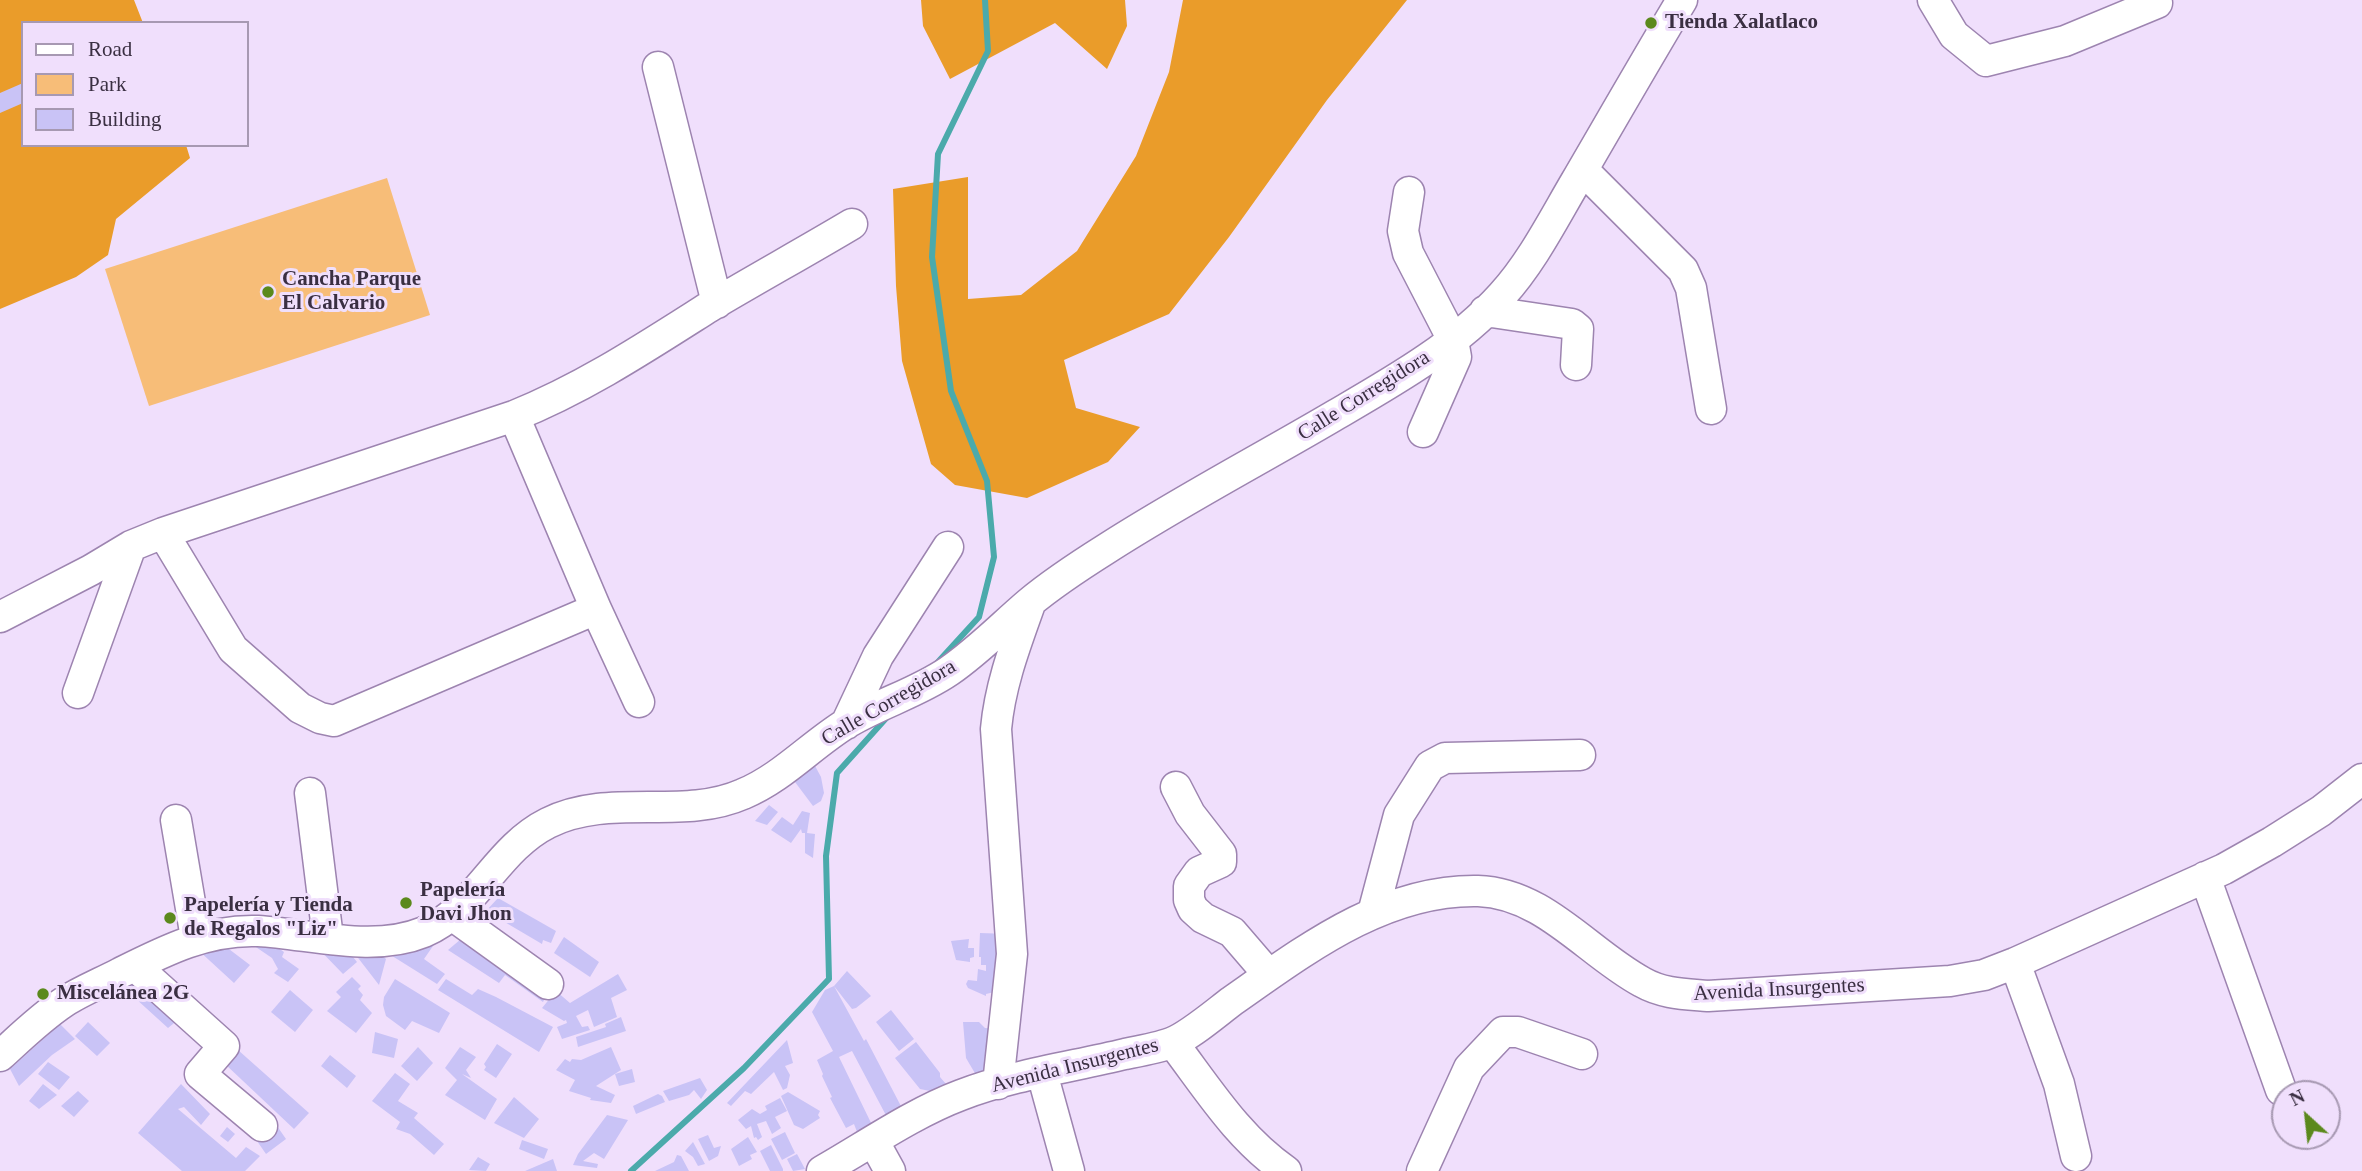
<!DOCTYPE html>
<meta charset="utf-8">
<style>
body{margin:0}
#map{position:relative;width:2362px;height:1171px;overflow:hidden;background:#f0dffc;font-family:"Times New Roman",serif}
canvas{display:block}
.legend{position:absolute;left:21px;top:21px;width:228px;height:126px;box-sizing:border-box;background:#f0dffc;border:2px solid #a799b2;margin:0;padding:9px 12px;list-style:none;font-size:21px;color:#3a2f42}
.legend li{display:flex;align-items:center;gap:14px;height:35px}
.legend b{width:35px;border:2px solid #a799b2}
.north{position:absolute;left:2271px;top:1080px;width:70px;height:70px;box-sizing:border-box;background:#f0dffc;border:2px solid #a799b2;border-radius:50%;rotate:333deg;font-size:19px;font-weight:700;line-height:28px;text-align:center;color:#3a2f42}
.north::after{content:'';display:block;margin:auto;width:24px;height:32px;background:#5b891c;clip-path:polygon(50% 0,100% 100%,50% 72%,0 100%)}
</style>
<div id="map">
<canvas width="2362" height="1171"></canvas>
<ul class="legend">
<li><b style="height:9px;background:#fff"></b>Road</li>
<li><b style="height:19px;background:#f7bd78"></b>Park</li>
<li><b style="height:19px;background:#c9c3f6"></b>Building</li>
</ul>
<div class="north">N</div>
</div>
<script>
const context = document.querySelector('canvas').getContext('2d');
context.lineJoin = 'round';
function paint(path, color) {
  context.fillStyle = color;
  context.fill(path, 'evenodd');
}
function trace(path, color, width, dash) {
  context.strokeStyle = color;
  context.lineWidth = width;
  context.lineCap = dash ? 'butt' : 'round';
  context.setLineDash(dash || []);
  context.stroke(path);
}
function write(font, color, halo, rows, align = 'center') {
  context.font = font + ' "Times New Roman",serif';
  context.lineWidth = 6;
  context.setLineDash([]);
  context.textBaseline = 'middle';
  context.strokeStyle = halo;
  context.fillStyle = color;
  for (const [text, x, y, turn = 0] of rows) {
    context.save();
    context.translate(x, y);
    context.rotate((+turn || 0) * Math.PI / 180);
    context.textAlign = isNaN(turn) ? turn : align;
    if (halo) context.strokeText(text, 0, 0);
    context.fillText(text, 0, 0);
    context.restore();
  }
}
paint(new Path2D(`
 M 387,178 L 430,315 L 149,406 L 105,269 Z`), '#f7bd78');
paint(new Path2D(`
 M 0,0 L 134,0 L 143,23 L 23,23 L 23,145 L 186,145 L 190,158 L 116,219 L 108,255 L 76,277 L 0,309 Z
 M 921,0 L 1125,0 L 1127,26 L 1107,69 L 1055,23 L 950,79 L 923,26 Z
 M 1183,0 L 1407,0 L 1327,100 L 1229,237 L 1169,314 L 1064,360 L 1076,408 L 1140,427 L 1108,462 L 1027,498 L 955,485 L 931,464 L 902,361 L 896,286 L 893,189 L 968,177 L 968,299 L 1021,295 L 1077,251 L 1136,156 L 1169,72 Z`), '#ea9c2a');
trace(new Path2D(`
 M 937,663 L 979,617 L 994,557 L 987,481 L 951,391 L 932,257 L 938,154 L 988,51 L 985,0
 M 631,1171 L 744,1068 L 829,979 L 826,856 L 837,773 L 889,715`), '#4baaab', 6);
paint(new Path2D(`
 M 23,83 L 23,103 L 0,113 L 0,93 Z
 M 814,764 L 821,777 L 824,793 L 821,801 L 813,806 L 795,782 L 799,776 Z
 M 769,805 L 778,812 L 767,825 L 755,821 Z
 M 802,811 L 810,813 L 807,833 L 815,834 L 813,858 L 805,853 L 805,833 L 802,833 L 801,829 L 791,843 L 771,830 L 782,817 L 793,825 Z
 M 498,898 L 556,931 L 551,943 L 543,940 L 542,944 L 486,911 Z
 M 256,933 L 284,952 L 282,957 L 299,969 L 288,982 L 274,973 L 278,969 L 272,958 L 244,939 Z
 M 980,933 L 1009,934 L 1007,989 L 986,994 L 986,996 L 968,988 L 966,984 L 968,980 L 977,981 L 978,969 L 986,971 L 986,965 L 981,965 L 981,957 L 979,957 Z
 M 467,934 L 550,988 L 543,1002 L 505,975 L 499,983 L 448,950 Z
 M 564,937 L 599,962 L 590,977 L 554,953 Z
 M 969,939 L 968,948 L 974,948 L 974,957 L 970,958 L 970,962 L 956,960 L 951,941 Z
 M 217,940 L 250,965 L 234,983 L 197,949 Z
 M 310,940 L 340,941 L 357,962 L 343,974 Z
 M 345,941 L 371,945 L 386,959 L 379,985 Z
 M 416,941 L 433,946 L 424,959 L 445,974 L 437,984 L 389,954 Z
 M 847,971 L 871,996 L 856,1008 L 852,1009 L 834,986 L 864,1041 L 866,1039 L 903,1110 L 889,1121 L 852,1051 L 839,1057 L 874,1129 L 859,1137 L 854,1124 L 846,1128 L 830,1098 L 832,1097 L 822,1076 L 823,1074 L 817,1060 L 833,1051 L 812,1012 L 825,990 L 834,986 Z
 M 618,974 L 627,990 L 611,998 L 617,1017 L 594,1027 L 588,1010 L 576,1016 L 582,1027 L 588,1026 L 590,1030 L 562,1039 L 557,1027 L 567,1023 L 566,1020 L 564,1021 L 542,1008 L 556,991 L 570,1003 Z
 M 137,977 L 184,1015 L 168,1028 L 124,988 Z
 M 352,977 L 361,986 L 358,989 L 363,995 L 360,1000 L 372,1013 L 356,1033 L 327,1011 L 341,997 L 336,992 Z
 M 395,979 L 450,1013 L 439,1033 L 412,1021 L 405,1030 L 386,1016 L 383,1005 L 384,997 Z
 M 446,979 L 472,995 L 478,989 L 496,997 L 553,1027 L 539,1052 L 438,990 Z
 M 290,990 L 313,1010 L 295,1032 L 271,1012 Z
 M 891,1010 L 914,1039 L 899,1051 L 876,1022 Z
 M 621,1017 L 626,1031 L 578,1047 L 576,1037 L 606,1027 L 605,1024 Z
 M 88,1022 L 110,1043 L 97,1056 L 75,1036 Z
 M 963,1022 L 979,1022 L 985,1028 L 999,1029 L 993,1069 L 976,1075 L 966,1058 Z
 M 60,1024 L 75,1039 L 52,1055 L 19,1086 L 10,1069 Z
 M 375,1032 L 398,1039 L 394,1058 L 372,1053 Z
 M 787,1040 L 793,1063 L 785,1066 L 790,1075 L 787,1088 L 783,1090 L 774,1072 L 751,1094 L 745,1091 L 731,1106 L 727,1103 Z
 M 916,1042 L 940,1073 L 940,1077 L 946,1084 L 935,1092 L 920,1089 L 895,1058 Z
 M 497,1044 L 512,1054 L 496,1078 L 484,1070 L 486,1067 L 484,1064 Z
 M 418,1047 L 433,1063 L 417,1081 L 401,1066 Z
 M 460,1047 L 476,1057 L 466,1070 L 471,1078 L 462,1074 L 497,1099 L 485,1120 L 445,1095 L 457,1080 L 445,1068 Z
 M 611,1047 L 621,1070 L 596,1086 L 615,1095 L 611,1103 L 590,1100 L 591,1098 L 569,1091 L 575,1080 L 556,1070 L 565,1059 L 570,1062 L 572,1059 L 581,1060 Z
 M 238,1050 L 309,1113 L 294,1129 L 225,1064 Z
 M 330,1055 L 356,1076 L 347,1088 L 321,1066 Z
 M 48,1062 L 70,1077 L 59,1090 L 38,1074 Z
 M 632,1069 L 635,1082 L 619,1086 L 615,1074 Z
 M 395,1073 L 410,1084 L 398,1101 L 418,1113 L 414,1118 L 444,1144 L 434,1155 L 410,1134 L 396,1129 L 400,1122 L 372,1101 Z
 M 700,1078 L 707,1090 L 701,1099 L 694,1090 L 689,1095 L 669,1101 L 663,1091 Z
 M 43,1084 L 57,1095 L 39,1109 L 29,1101 Z
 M 181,1084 L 210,1114 L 201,1125 L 184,1107 L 178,1109 L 236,1158 L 246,1147 L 260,1156 L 245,1171 L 182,1171 L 138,1133 Z
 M 78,1091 L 89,1101 L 74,1117 L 61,1106 Z
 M 788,1092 L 820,1111 L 818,1115 L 820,1118 L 803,1129 L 794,1125 L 781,1096 Z
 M 658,1094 L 662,1096 L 665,1102 L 636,1114 L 633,1106 Z
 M 514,1097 L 539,1119 L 524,1138 L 494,1123 Z
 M 780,1098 L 787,1111 L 775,1117 L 781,1128 L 772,1134 L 766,1121 L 757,1124 L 762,1137 L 758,1140 L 756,1137 L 754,1138 L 751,1126 L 746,1129 L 738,1120 L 752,1109 L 760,1114 L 767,1110 L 765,1106 Z
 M 607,1115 L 628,1120 L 604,1159 L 594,1153 L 583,1161 L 598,1164 L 597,1168 L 573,1165 L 578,1154 Z
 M 277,1126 L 286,1139 L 266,1154 L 257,1141 Z
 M 227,1127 L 235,1134 L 228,1142 L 220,1136 Z
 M 785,1132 L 795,1153 L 782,1160 L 771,1139 Z
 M 708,1135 L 714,1148 L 721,1146 L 718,1156 L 709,1161 L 698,1139 Z
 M 748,1137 L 757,1152 L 750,1155 L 752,1159 L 739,1166 L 731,1149 Z
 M 522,1140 L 548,1149 L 544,1159 L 519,1149 Z
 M 693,1142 L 705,1164 L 698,1166 L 693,1157 L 685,1151 Z
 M 771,1145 L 783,1169 L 783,1171 L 770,1171 L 760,1151 Z
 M 797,1154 L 805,1169 L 793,1171 L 787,1159 Z
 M 677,1155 L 681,1156 L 689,1171 L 655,1171 L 674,1162 Z
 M 478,1157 L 490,1164 L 486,1171 L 469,1170 Z
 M 553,1159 L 557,1171 L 525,1171 Z`), '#c9c3f6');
const minor = new Path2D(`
 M 1933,0 L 1954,35 L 1986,61 L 2065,41 L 2157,3
 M 658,67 L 717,303
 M 1583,170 L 1683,270 L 1691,288 L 1711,409
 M 1409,192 L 1403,231 L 1408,253 L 1453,340 L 1456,357 L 1423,432
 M 1485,311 L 1572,324 L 1578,329 L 1576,365
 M 514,416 L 596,609 L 639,702
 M 163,533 L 233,649 L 300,708 L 320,718 L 334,721 L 596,609
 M 0,617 L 91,570 L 131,546 L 163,533 L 514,416 C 584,388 646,347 709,307 C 756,279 805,252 852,224
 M 78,693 L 131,546
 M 846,724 L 878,656 L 948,547
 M 1176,787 L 1190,814 L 1221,854 L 1221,862 L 1199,872 L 1189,886 L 1189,900 L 1193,909 L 1203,918 L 1232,932 L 1269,975
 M 310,793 L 328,938
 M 176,820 L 196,938
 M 2205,877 L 2281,1090
 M 1373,913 L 1399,815 L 1430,766 L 1445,758 L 1580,755
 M 452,915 L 548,984
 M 2015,963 L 2059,1084 L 2076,1156
 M 135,966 L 224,1046 L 200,1074 L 262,1126
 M 1173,1043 C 1208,1089 1238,1138 1286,1171
 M 0,1056 C 21,1037 40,1018 64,1002 C 81,991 101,983 120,973 C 164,951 207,929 258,931 C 311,934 373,953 424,932 C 477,909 496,849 548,823 C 610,792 682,821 743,794 C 782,778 811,745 847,723 C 880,703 917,693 949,671 C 978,651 1002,626 1029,603 C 1053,583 1079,566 1106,549 C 1179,502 1257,461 1332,417 C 1392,382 1455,347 1502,295 C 1532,262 1553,220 1576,181 C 1611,121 1646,60 1682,0
 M 1042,1073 L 1069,1171
 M 998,1084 L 1012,954 L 996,729 C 1000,685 1015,646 1030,604
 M 874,1142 L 890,1171
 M 822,1171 C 866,1146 913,1113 961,1095 C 1013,1075 1071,1067 1125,1054 C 1140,1051 1157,1048 1171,1043 C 1188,1037 1216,1013 1232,1001 C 1305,950 1384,889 1478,891 C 1544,893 1588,953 1642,982 C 1663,994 1685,994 1708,996 L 1950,981 L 1984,975 L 2015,963 L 2224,869 L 2272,842 L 2321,811 L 2362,779
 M 1422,1171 L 1469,1068 L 1503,1032 L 1518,1032 L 1582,1054`);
trace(minor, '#9d84b0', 33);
trace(minor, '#fff', 30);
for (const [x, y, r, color] of [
 [1651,23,7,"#5b891c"],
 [268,292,7,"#5b891c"],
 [406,903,7,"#5b891c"],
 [170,918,7,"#5b891c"],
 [43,994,7,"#5b891c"]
]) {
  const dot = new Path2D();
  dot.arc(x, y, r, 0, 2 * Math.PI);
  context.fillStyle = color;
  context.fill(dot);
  trace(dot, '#f0dffc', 2.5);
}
write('bold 21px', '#3a2f42', '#f0dffc', [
 ["Tienda Xalatlaco",1665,23],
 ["Cancha Parque",282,280],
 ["El Calvario",282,304],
 ["Papelería",420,891],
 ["Davi Jhon",420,915],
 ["Papelería y Tienda",184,906],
 ["de Regalos \"Liz\"",184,930],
 ["Miscelánea 2G",57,994]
], 'left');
write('21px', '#3a2f42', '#f0dffc', [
 ["Calle Corregidora",1364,396,-32],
 ["Calle Corregidora",889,703,-30],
 ["Avenida Insurgentes",1779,990,-3],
 ["Avenida Insurgentes",1075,1066,-14]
]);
</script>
